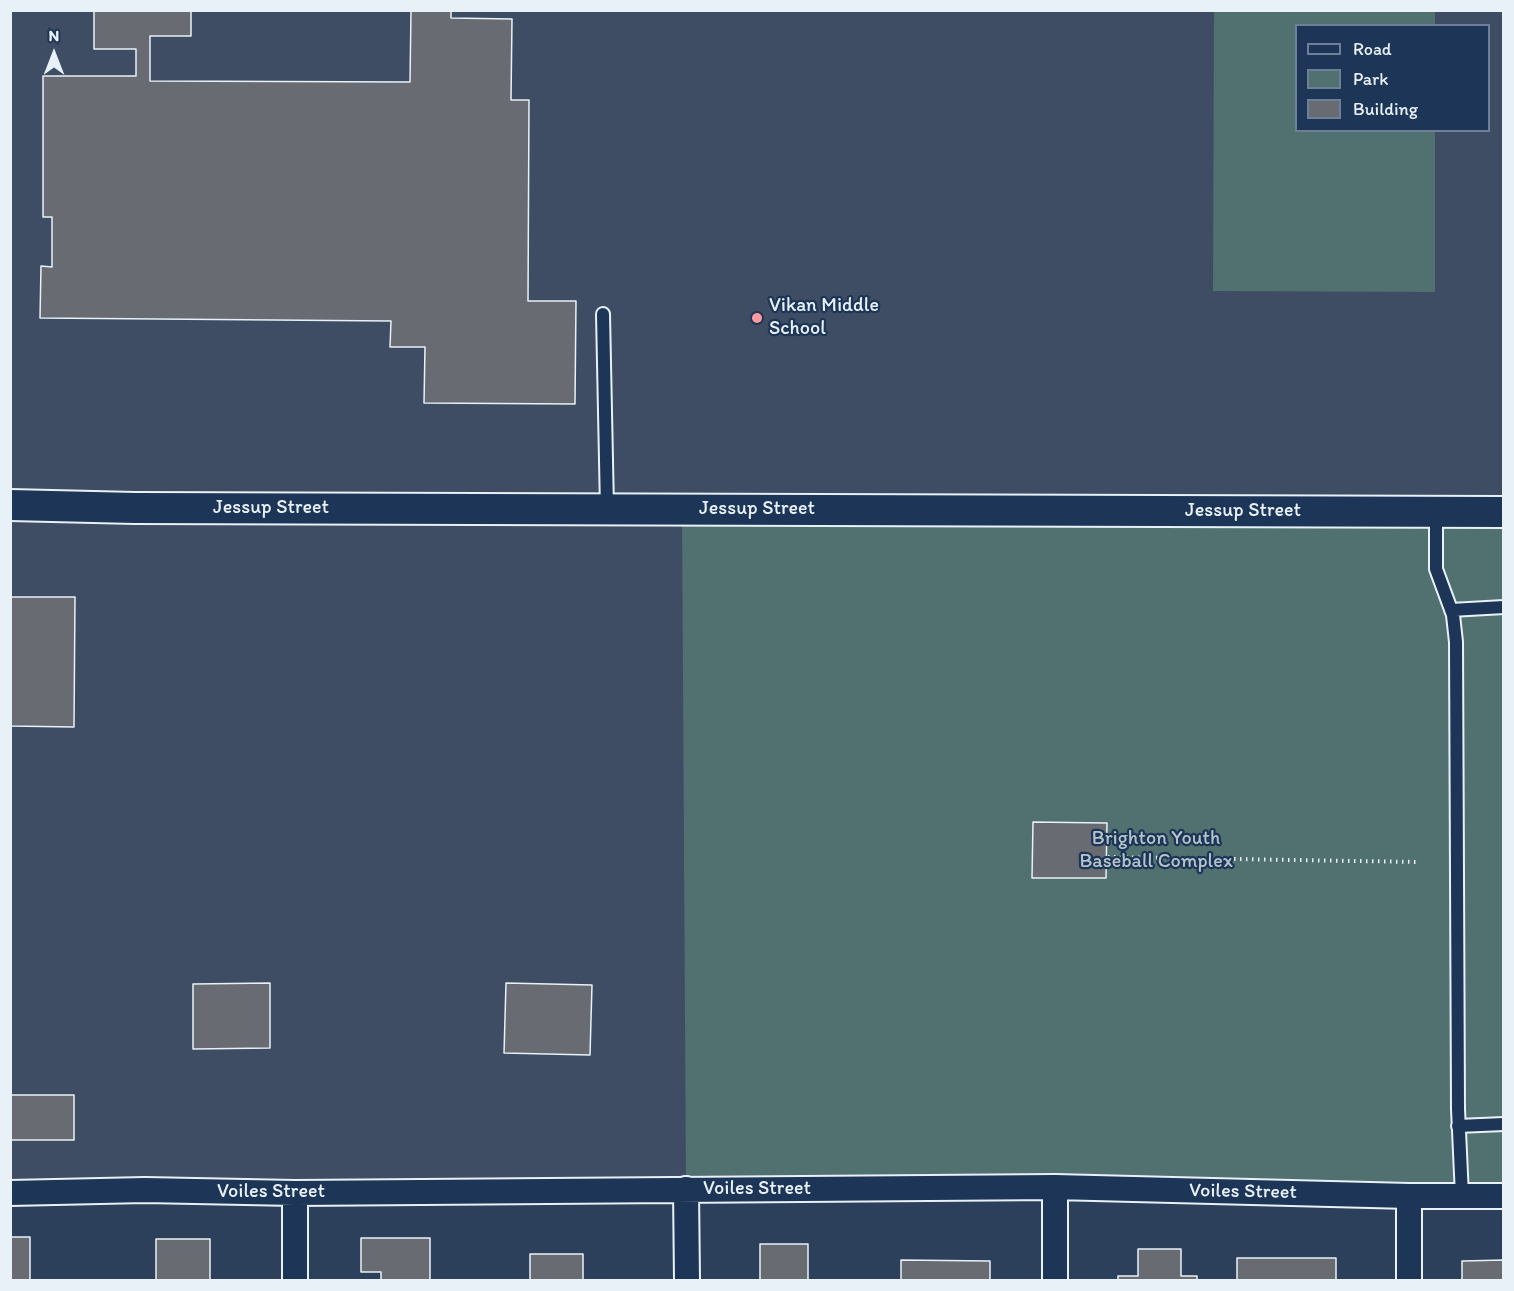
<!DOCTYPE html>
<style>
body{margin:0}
#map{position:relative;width:1514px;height:1291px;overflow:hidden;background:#2c405c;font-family:Itim,sans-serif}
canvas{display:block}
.frame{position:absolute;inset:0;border:12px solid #e8f1f8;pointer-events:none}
.legend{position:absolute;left:1295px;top:24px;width:195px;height:108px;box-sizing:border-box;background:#1d3557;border:2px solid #6e8097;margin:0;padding:8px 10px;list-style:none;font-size:18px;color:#e8f1f8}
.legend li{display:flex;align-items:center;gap:12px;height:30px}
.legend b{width:30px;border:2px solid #6e8097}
.north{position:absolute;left:24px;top:24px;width:60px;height:60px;-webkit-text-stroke:4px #1d3557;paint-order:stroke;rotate:0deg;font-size:16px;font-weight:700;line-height:24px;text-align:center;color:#e8f1f8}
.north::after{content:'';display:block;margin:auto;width:21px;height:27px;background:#e8f1f8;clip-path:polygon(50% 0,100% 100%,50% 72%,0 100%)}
</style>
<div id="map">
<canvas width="1514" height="1291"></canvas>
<div class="frame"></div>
<ul class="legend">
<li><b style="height:8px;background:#1d3557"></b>Road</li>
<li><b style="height:16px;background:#517170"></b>Park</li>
<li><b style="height:16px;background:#686b72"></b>Building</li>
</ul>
<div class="north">N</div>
</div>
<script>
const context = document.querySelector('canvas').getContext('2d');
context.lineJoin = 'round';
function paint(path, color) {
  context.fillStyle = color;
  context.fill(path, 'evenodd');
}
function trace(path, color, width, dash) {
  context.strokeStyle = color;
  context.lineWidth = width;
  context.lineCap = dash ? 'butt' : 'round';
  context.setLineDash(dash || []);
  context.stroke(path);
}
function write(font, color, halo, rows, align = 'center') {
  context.font = font + ' Itim,sans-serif';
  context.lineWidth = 4.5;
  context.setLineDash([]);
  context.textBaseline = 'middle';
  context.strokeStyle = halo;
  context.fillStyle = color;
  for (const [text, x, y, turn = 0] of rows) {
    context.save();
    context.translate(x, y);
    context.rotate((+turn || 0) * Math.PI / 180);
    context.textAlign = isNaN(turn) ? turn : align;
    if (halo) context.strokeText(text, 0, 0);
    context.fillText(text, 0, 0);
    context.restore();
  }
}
paint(new Path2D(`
 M 10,11 L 1503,11 L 1503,512 L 686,1189 L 11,1193 ZM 1296,26 L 1488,26 L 1488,130 L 1296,130 Z`), '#3e4d63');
paint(new Path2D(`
 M 1214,11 L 1435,11 L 1435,25 L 1296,26 L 1296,130 L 1435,131 L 1435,292 L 1213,291 Z
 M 682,509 L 1503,512 L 1503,1196 L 686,1189 Z`), '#517170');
const building = new Path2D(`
 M 94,10 L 191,10 L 191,36 L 150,36 L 150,81 L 410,82 L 411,10 L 451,10 L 451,18 L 512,19 L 511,100 L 529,100 L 528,301 L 576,301 L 575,404 L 424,403 L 425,347 L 390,347 L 391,321 L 40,318 L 41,266 L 52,267 L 52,217 L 43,217 L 43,76 L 136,76 L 136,49 L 94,49 Z
 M 10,597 L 75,597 L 74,727 L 10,726 Z
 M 1033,822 L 1107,823 L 1106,878 L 1032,878 Z
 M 270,983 L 270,1048 L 193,1049 L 193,984 Z
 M 506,983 L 592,985 L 590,1055 L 504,1053 Z
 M 10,1095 L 74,1095 L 74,1140 L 10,1140 Z
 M 10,1237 L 30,1237 L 30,1280 L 10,1280 Z
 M 361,1238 L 430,1238 L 430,1280 L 381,1280 L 381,1272 L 361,1272 Z
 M 156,1239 L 210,1239 L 210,1280 L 156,1280 Z
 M 760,1244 L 808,1244 L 808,1280 L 760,1280 Z
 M 1138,1249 L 1181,1249 L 1181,1276 L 1197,1276 L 1197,1280 L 1118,1280 L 1118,1276 L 1138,1276 Z
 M 530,1254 L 583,1254 L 583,1280 L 611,1280 L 530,1280 Z
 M 1237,1258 L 1336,1258 L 1336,1280 L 1237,1280 Z
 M 901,1260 L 990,1261 L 990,1280 L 901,1280 Z
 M 1504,1260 L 1504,1280 L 1462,1280 L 1462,1261 Z`);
paint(building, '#686b72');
trace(building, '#e8f1f8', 1.5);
const service = new Path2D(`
 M 603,314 L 607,509
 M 1436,513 L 1436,569 L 1453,615 L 1456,642 L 1458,1109 L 1462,1196
 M 1451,610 L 1504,607
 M 1458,1126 L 1504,1124`);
const minor = new Path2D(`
 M 1055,1187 L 1055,1280
 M 686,1189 L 687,1280
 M 10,1193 L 145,1190 L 295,1193 L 1055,1187 L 1409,1196 L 1504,1196
 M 295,1193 L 295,1280
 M 1409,1196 L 1409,1280`);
const tertiary = new Path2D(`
 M 10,505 L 135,508 L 1504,512`);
trace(service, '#e8f1f8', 16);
trace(minor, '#e8f1f8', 28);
trace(tertiary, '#e8f1f8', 34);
trace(new Path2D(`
 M 1108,857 L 1419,862`), '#e8f1f8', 4, [1.5, 4.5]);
trace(service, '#1d3557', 12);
trace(minor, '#1d3557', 24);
trace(tertiary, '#1d3557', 30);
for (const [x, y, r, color] of [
 [757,318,6,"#ff9aa2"]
]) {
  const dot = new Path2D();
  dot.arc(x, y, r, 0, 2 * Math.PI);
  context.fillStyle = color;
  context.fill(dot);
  trace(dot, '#1d3557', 2);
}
write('20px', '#e8f1f8', '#1d3557', [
 ["Vikan Middle",769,306],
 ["School",769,329]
], 'left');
write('20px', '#e8f1f8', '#1d3557', [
 ["Jessup Street",271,508],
 ["Jessup Street",757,509],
 ["Jessup Street",1243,511],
 ["Voiles Street",757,1189],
 ["Voiles Street",271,1192],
 ["Voiles Street",1243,1192,1]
]);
write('20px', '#b3c4c8', '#1d3557', [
 ["Brighton Youth",1156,839],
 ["Baseball Complex",1156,862]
]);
</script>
